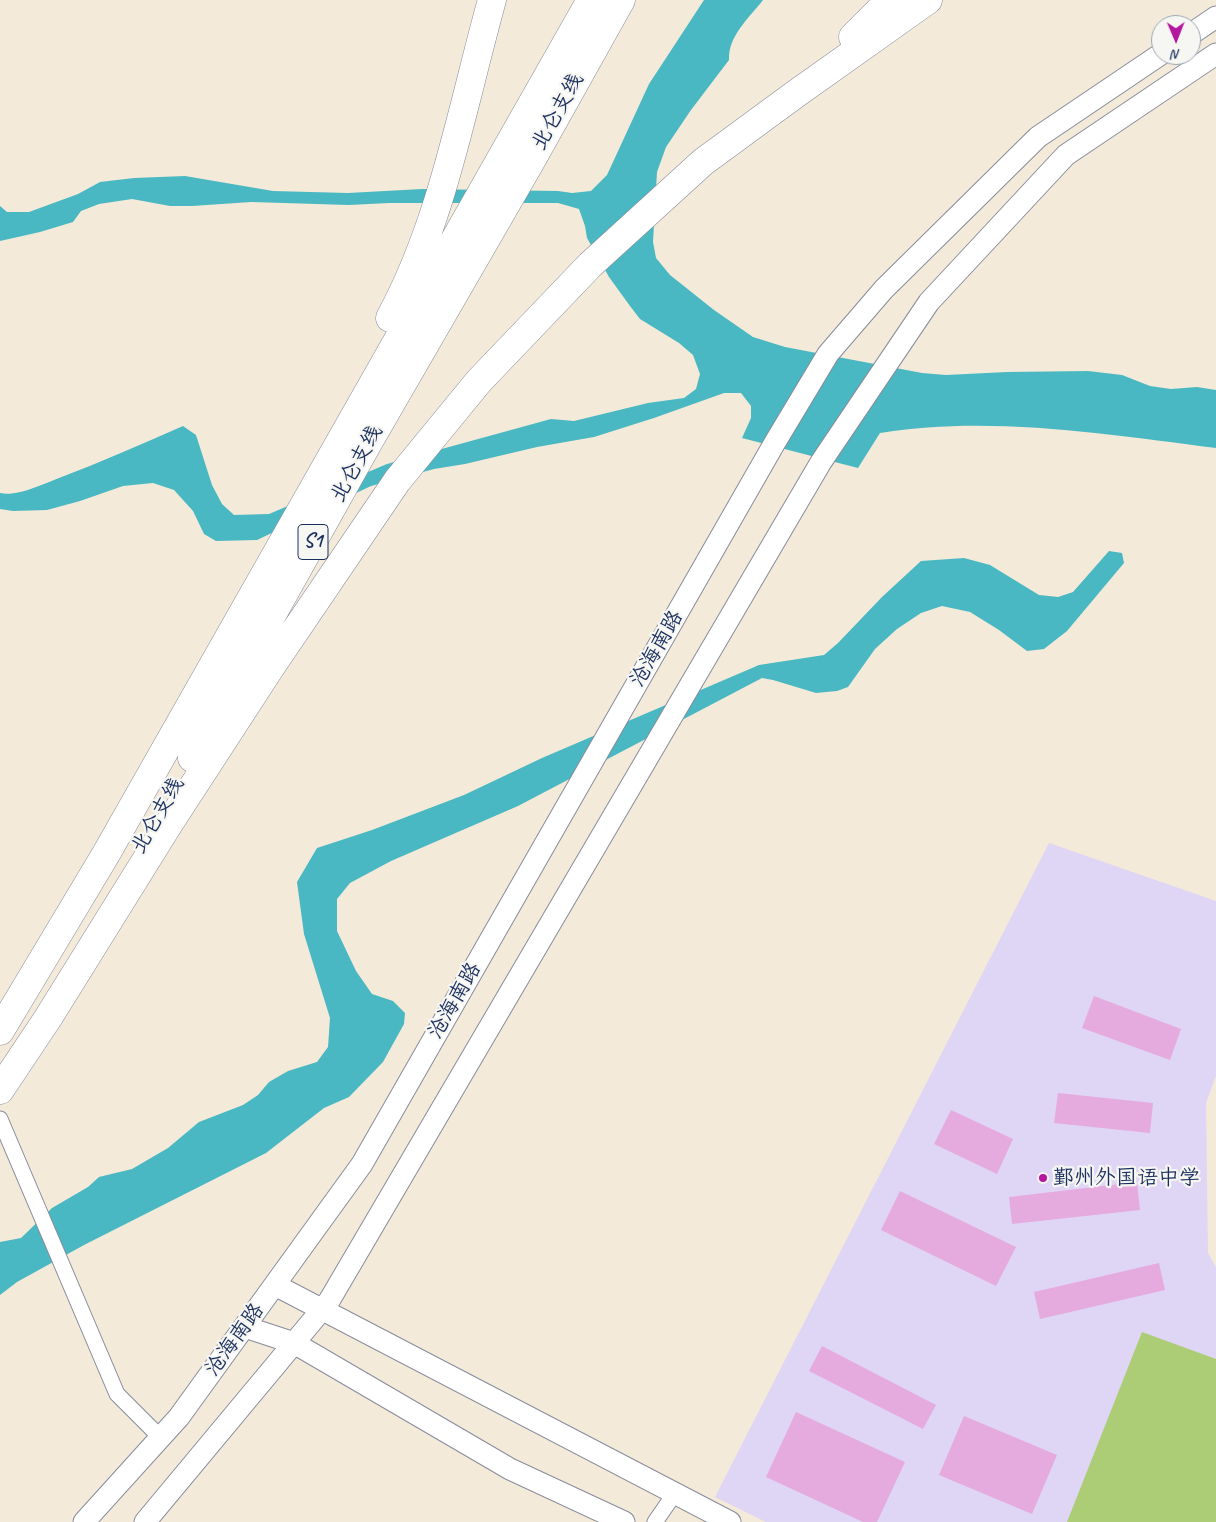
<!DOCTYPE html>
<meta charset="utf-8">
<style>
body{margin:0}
#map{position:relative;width:1216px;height:1522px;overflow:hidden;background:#f3ead9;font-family:Caveat,sans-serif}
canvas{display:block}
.north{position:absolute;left:1151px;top:15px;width:50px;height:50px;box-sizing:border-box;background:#f6f6f2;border:1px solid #9ea6b7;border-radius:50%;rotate:179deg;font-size:14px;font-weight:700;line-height:20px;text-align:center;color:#1b2f5e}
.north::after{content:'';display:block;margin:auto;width:18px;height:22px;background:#b5179e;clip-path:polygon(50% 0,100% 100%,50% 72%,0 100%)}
</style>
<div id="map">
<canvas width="1216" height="1522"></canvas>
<div class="north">N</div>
</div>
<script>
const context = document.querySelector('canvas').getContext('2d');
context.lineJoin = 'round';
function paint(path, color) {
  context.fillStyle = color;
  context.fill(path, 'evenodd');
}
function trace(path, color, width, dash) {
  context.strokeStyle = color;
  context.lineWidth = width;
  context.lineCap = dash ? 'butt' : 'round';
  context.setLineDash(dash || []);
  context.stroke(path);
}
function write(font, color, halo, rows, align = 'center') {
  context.font = font + ' Caveat,"LXGW WenKai TC",sans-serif';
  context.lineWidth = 4.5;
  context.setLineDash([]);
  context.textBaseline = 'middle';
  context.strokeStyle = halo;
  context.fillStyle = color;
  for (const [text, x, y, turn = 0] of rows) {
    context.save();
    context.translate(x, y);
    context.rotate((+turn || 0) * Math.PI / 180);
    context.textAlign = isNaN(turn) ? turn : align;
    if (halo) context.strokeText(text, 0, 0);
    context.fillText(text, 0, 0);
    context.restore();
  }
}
paint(new Path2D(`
 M 1049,843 L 1216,901 L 1216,1076 L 1206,1103 L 1208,1253 L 1216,1267 L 1216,1522 L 766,1522 L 715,1497 Z`), '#dfd5f5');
paint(new Path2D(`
 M 1142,1332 L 1216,1359 L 1216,1522 L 1067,1522 Z`), '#accd76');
paint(new Path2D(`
 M 704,0 L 763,0 C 749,18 728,36 729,60 L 691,110 L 666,147 L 657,172 L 653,242 L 656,258 L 670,275 L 714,310 L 753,337 L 785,347 L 922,373 L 946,375 L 1007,372 L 1088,371 L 1122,375 L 1150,386 L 1171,389 L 1197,387 L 1216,390 L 1216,448 C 1108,434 987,415 880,433 L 858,468 L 742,438 L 751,418 L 751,406 L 741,393 L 724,393 L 654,418 L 594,437 L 537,447 L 465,464 L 434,469 L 371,486 L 257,540 L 216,541 L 204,534 L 193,511 L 174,490 L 153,483 L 123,486 L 80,501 L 47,510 L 13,511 L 0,509 L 0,493 C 17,497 43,484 59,478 C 101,462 142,444 183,426 L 196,435 L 212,485 L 222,504 L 234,515 L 269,514 L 387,464 L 551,419 L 574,421 L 648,403 L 684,398 L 696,389 L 700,374 L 693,355 L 679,343 L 640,319 L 630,306 L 609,277 L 587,238 L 585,226 L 579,209 L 558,203 L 389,203 L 349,205 L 251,202 L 192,206 L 170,206 L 132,199 L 99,204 L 81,211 L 73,222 L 40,232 L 0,241 L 0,206 L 7,212 L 29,212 L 78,194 L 100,182 L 134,178 L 185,176 L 273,191 L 348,193 L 422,189 L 558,191 L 572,193 L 591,191 L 607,175 L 649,84 Z
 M 1109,551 L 1122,553 L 1124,563 L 1067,631 L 1044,649 L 1027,651 L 999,630 L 970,612 L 942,606 L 921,613 L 897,629 L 875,649 L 848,687 L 837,691 L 816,693 L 773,680 L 762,678 L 518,806 L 391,861 L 350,883 L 337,899 L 337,931 L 356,971 L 372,994 L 393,1001 L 405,1013 L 404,1024 L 383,1062 L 349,1097 L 324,1108 L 266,1153 L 84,1245 L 17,1282 L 0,1295 L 0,1242 L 21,1238 L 52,1208 L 88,1187 L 99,1177 L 132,1169 L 168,1148 L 199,1122 L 243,1105 L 258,1095 L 269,1082 L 288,1071 L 317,1062 L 328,1047 L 330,1018 L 304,934 L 297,882 L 317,848 L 372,830 L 464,795 L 542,758 L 759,665 L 824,655 L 838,643 L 882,597 L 921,561 L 964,558 L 990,565 L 1039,595 L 1058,597 L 1073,592 Z`), '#49b8c2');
paint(new Path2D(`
 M 1094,996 L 1181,1029 L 1170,1060 L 1082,1028 Z
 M 1058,1093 L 1153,1103 L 1150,1133 L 1054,1123 Z
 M 951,1110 L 1013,1139 L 997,1174 L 934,1144 Z
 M 1137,1182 L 1140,1210 L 1012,1224 L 1009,1197 Z
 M 900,1191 L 1016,1247 L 996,1286 L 881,1230 Z
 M 1159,1263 L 1165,1290 L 1040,1319 L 1034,1292 Z
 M 822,1346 L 936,1405 L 923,1429 L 809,1371 Z
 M 796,1412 L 905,1462 L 877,1522 L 863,1522 L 766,1477 Z
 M 964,1416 L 1057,1455 L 1032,1514 L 939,1475 Z`), '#e6abde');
const street = new Path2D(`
 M 0,1119 L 117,1394 L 161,1438
 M 655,1522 L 675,1493`);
const secondary = new Path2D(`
 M 1191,34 L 1216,17
 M 275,1285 L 730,1522
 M 245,1327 L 294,1343 L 510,1469 L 624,1522
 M 84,1522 L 179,1417 L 362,1164 L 774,444 L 828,354 L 884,289 L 1038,137 L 1161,54
 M 145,1522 L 329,1301 L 821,462 L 929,302 L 1066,155 L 1216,54`);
const highway = new Path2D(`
 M 853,37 L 890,0
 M 390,318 C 443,220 462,107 492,0
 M 192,758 L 368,443 L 531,161 L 621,0
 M 0,1031 L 106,854 L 591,0
 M 0,1090 L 48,1018 L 168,825 L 270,668 L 397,481 L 479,381 L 590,265 L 703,162 L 797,93 L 928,0`);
trace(street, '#878c9c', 17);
trace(secondary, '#878c9c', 23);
trace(highway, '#878c9c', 29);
trace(street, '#fff', 15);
trace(secondary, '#fff', 21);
trace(highway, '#fff', 28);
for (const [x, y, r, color] of [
 [1043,1178,5,"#b5179e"]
]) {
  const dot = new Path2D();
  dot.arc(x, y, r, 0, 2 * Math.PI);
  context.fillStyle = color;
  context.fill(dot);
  trace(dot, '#f6f6f2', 2);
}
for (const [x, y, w] of [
 [313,542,30]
]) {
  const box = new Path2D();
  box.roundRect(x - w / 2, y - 17.5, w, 35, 4);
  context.fillStyle = '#f6f6f2';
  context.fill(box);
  trace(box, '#1b2f5e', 1);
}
write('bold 20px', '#1b2f5e', null, [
 ["S1",313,542]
]);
write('21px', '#1b2f5e', '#f6f6f2', [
 ["北仑支线",558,112,-61],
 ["北仑支线",357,464,-61],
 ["沧海南路",657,649,-60],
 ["北仑支线",158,816,-60],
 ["沧海南路",455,1001,-60],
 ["沧海南路",235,1340,-54]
]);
write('21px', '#1b2f5e', '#f6f6f2', [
 ["鄞州外国语中学",1053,1178]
], 'left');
</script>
